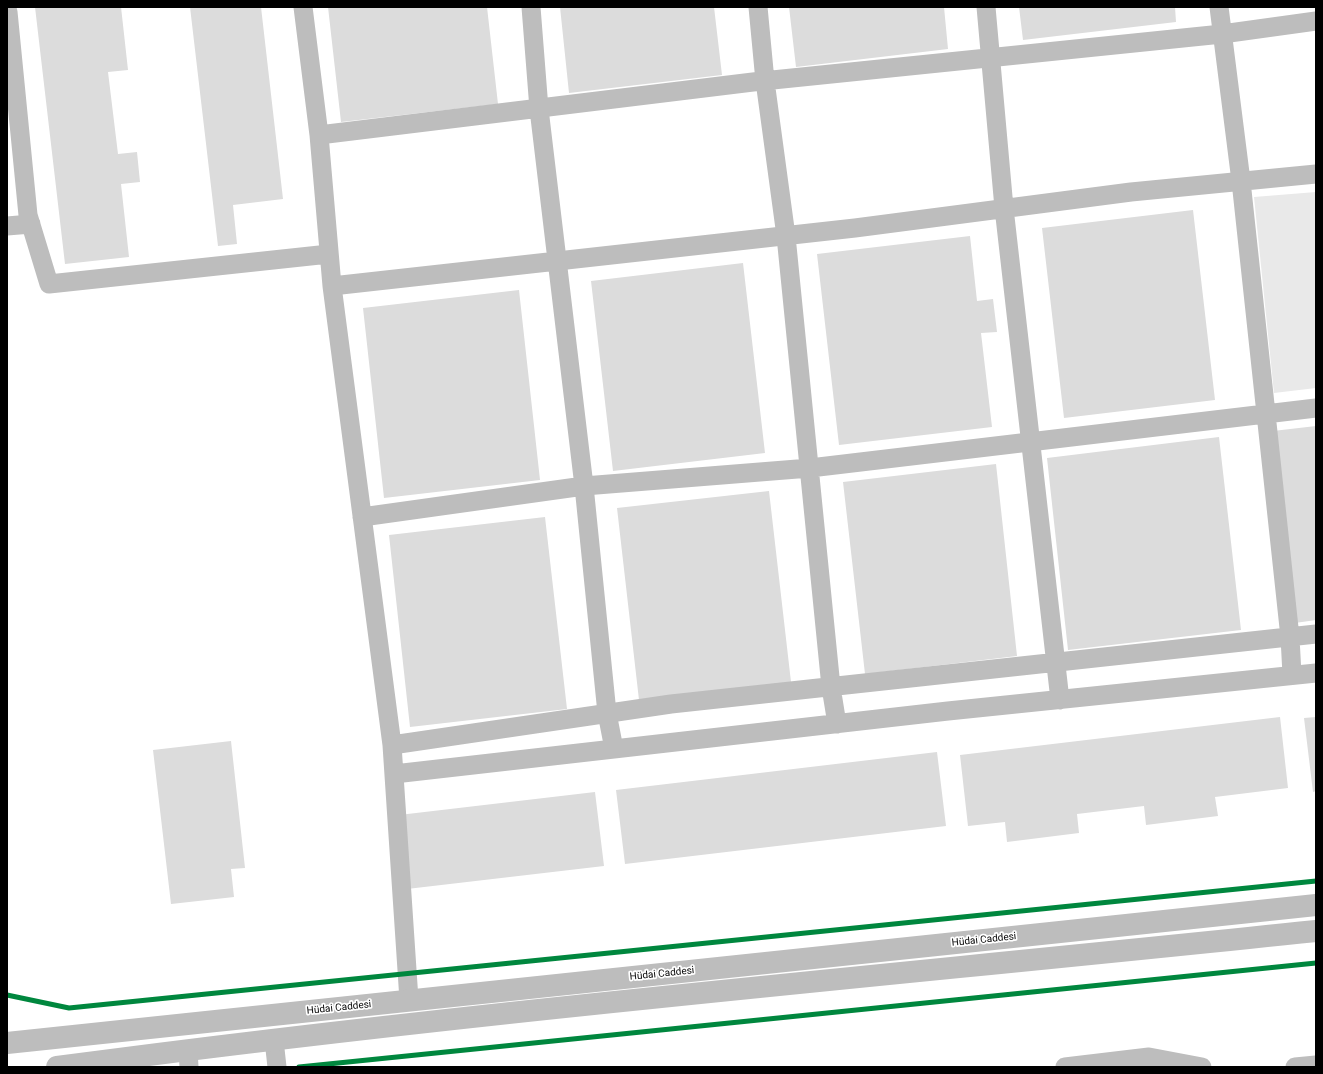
<!DOCTYPE html>
<meta charset="utf-8">
<style>
body{margin:0}
#map{position:relative;width:1323px;height:1074px;overflow:hidden;background:#fff;font-family:Roboto,sans-serif}
canvas{display:block}
.frame{position:absolute;inset:0;border:8px solid #000;pointer-events:none}
</style>
<div id="map">
<canvas width="1323" height="1074"></canvas>
<div class="frame"></div>
</div>
<script>
const context = document.querySelector('canvas').getContext('2d');
context.lineJoin = 'round';
function paint(path, color) {
  context.fillStyle = color;
  context.fill(path, 'evenodd');
}
function trace(path, color, width, dash) {
  context.strokeStyle = color;
  context.lineWidth = width;
  context.lineCap = dash ? 'butt' : 'round';
  context.setLineDash(dash || []);
  context.stroke(path);
}
function write(font, color, halo, rows, align = 'center') {
  context.font = font + ' Roboto,sans-serif';
  context.lineWidth = 3.5;
  context.setLineDash([]);
  context.textBaseline = 'middle';
  context.strokeStyle = halo;
  context.fillStyle = color;
  for (const [text, x, y, turn = 0] of rows) {
    context.save();
    context.translate(x, y);
    context.rotate((+turn || 0) * Math.PI / 180);
    context.textAlign = isNaN(turn) ? turn : align;
    if (halo) context.strokeText(text, 0, 0);
    context.fillText(text, 0, 0);
    context.restore();
  }
}
paint(new Path2D(`
 M 1316,192 L 1316,388 L 1274,393 L 1254,197 Z`), '#e9e9e9');
paint(new Path2D(`
 M 35,7 L 121,7 L 128,70 L 108,72 L 118,154 L 137,152 L 140,182 L 121,184 L 129,257 L 65,264 Z
 M 190,7 L 261,7 L 283,199 L 233,205 L 237,244 L 218,246 Z
 M 328,7 L 487,7 L 498,104 L 341,122 Z
 M 560,7 L 714,7 L 722,75 L 569,93 Z
 M 789,7 L 944,7 L 948,49 L 796,67 Z
 M 1019,7 L 1175,7 L 1176,22 L 1023,40 Z
 M 1193,210 L 1215,400 L 1064,418 L 1042,228 Z
 M 970,236 L 977,301 L 993,299 L 997,332 L 981,333 L 992,427 L 839,445 L 817,254 Z
 M 743,263 L 765,453 L 613,471 L 591,281 Z
 M 519,290 L 540,480 L 384,498 L 363,308 Z
 M 1316,426 L 1316,620 L 1295,623 L 1273,431 Z
 M 1219,437 L 1241,630 L 1068,650 L 1047,458 Z
 M 996,464 L 1017,656 L 865,674 L 843,482 Z
 M 769,491 L 791,682 L 639,700 L 617,508 Z
 M 545,517 L 567,709 L 410,727 L 389,535 Z
 M 1280,717 L 1288,788 L 1215,797 L 1218,816 L 1146,825 L 1144,806 L 1077,814 L 1079,833 L 1007,842 L 1005,822 L 968,826 L 960,755 Z
 M 1316,717 L 1316,791 L 1313,792 L 1304,718 Z
 M 231,741 L 245,868 L 231,869 L 234,897 L 171,904 L 153,750 Z
 M 937,752 L 946,826 L 625,864 L 616,790 Z
 M 595,792 L 604,866 L 407,889 L 399,815 Z`), '#dcdcdc');
trace(new Path2D(`
 M 303,7 L 319,135
 M 531,7 L 539,109 L 584,486 L 607,713 L 614,749
 M 758,7 L 765,81 L 786,236 L 831,687 L 837,724
 M 986,7 L 1004,208 L 1060,700
 M 1219,7 L 1241,181 L 1290,637 L 1292,675
 M 8,12 L 28,215 L 49,284 L 329,254
 M 7,226 L 31,224
 M 332,286 L 855,228 L 1131,192 L 1316,174
 M 362,517 L 584,486 L 810,468 L 1316,408
 M 392,745 L 671,704 L 1316,634
 M 394,774 L 948,711 L 1316,673
 M 409,1000 L 392,745 L 332,286 L 319,135 L 753,82 L 1222,34 L 1316,21
 M 274,1040 L 277,1067
 M 188,1050 L 189,1067
 M 1065,1067 L 1149,1057 L 1202,1067
 M 1295,1067 L 1316,1065`), '#bdbdbd', 19);
trace(new Path2D(`
 M 7,1043 L 1316,905
 M 57,1067 C 475,1011 896,975 1316,931`), '#bdbdbd', 22);
trace(new Path2D(`
 M 7,995 L 69,1008 L 1316,881
 M 299,1067 L 1316,963`), '#00873e', 5);
write('10px', '#000', '#fff', [
 ["Hüdai Caddesi",984,940,-6],
 ["Hüdai Caddesi",662,974,-6],
 ["Hüdai Caddesi",339,1008,-6]
]);
</script>
